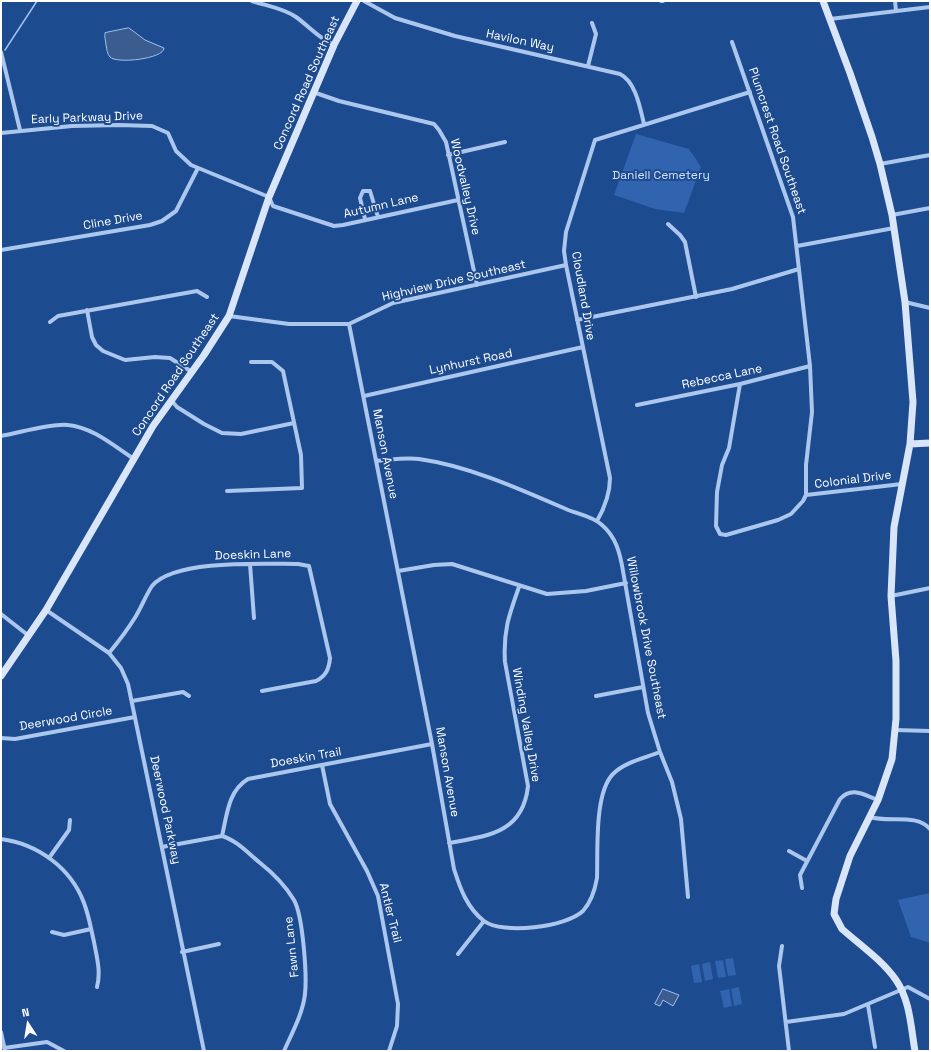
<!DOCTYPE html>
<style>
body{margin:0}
#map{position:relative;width:931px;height:1052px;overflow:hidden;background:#1d4b90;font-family:"Space Grotesk",sans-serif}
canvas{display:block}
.frame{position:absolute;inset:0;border:2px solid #fff;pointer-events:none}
.north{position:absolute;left:8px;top:1004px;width:40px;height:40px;-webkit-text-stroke:3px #1d4b90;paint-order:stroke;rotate:348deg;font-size:11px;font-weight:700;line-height:16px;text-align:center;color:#fff}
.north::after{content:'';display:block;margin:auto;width:14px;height:18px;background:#fff;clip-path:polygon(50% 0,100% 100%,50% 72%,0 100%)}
</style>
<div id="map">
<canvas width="931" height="1052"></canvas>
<div class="frame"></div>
<div class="north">N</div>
</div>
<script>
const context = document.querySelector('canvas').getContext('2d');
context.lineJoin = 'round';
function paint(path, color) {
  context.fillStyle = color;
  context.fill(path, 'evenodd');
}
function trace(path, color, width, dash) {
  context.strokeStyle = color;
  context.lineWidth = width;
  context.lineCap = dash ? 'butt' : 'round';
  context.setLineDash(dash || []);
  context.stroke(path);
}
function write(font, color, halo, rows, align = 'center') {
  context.font = font + ' "Space Grotesk",sans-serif';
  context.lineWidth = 4;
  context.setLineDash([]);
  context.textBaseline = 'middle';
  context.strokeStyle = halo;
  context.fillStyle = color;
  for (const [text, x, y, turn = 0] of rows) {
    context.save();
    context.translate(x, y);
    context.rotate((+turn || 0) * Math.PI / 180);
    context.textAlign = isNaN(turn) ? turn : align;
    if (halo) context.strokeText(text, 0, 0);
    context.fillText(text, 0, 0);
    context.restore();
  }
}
paint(new Path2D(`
 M 636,134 L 689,149 L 701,167 L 684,213 L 655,209 L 614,195 Z
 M 930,893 L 930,943 L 911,937 L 898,900 Z
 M 733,958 L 736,975 L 728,976 L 725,959 Z
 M 723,960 L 726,977 L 718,978 L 715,961 Z
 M 710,962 L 713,979 L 705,981 L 702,964 Z
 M 699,964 L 702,982 L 694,983 L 691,966 Z
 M 739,987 L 742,1004 L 734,1006 L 731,989 Z
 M 729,989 L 732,1006 L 724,1008 L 720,991 Z`), '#3064ae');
const water = new Path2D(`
 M 129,28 L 145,40 L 164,48 C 164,59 116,64 110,57 C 107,54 107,49 106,45 C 106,41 104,37 105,33 Z
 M 663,989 L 679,995 L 673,1006 L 663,1000 L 660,1006 L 655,1004 Z`);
paint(water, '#3b5c8e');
trace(water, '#9fc1ef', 1);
trace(new Path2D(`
 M 5,50 L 37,1`), '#9fc1ef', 1.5);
trace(new Path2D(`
 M 252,1 C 267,6 283,8 296,17 C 310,27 318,38 334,45
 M 364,1 L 395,18 L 455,36 L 620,74 C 636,82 640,108 644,124
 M 661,1 L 663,1
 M 895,1 L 896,11
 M 830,19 L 930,7
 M 732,42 L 793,217 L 810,366 L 812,412 L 806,465 L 806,495 L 803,501 L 791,514 L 778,520 L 726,535 L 720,534 L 716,526 L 717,492 L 722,465 L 729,448 L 740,384
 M 1,52 L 20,130
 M 588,66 L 596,34 L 592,23
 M 313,92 L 339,101 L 434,124 L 439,130 L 446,142 L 477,285
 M 1,133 L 72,126 L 119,125 L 152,126 L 168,133 L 176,151 L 191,165 L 269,197 L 273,206 L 334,226 L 343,225 L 458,200
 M 448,155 L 505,142
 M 880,164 L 930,155
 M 892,215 L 930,208
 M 365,219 L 360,198 L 363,191 L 370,191 L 378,217
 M 668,224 L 680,235 L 685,242 L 696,297
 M 797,246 L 894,228
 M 1,250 L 150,225 L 162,221 L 176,211 L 198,168
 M 905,302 L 930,308
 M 87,310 L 92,337 L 96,345 L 103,351 L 125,360 L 155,357 L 170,358 L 192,372
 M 229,316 L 289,324 L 349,324 L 393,303 L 566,265
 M 577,320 L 732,289 L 799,269
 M 50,322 L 58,316 L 197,291 L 207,297
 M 349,324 L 432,744 L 454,869 C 460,888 467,908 484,921 C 503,935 566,927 583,911 C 591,902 595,890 597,878 C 598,852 594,793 613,774 C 625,762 645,758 660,752
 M 364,396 L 583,347
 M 171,400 L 177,407 L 204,424 L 222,433 L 241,434 L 294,423
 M 637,405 L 740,384 L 810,366
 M 1,436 C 19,433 51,423 68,425 C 92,427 114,446 134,459
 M 376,461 C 390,460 405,457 419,459 C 469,466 520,489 566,509 C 577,514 593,516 602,525 C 616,537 620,553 623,571 L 648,713 L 660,752 L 672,782 L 681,819 L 688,897
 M 227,491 L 302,488 L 301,455 L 283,371 L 272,362 L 251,362
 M 806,495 L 902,484
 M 597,521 C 605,507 610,494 610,478 L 566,265 L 564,251 L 566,232 L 595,140 L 750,92
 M 250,564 L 254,618
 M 398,571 L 434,565 L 452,564 L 547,594 L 586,591 L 626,583
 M 891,596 L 930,588
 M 46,610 L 109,653 L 121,668 L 128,684 L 204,1051
 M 1,614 L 29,636
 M 109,653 C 119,641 128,629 136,616 C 142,606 146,595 152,586 C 174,559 265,564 298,564 L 309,566 L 330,658 C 329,669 326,676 316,681 L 262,691
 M 596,696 L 643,687
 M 132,701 L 183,692 L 189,696
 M 895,730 L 930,731
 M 1,738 L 15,739 L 135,717
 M 322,765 L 330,804 L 367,871 L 378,896 L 398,1004 L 397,1026 L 389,1051
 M 870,817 C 888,823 917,813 930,829
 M 222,836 C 227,815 228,791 248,779 L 432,744
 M 1,839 C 38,844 71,868 84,903 C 89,916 91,929 94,942 C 97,958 101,972 97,987
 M 449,843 C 488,836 523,833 528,786 L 505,662 C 503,631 509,615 519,587
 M 162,847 L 222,836 C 236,840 248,853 259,862 C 273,873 285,885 294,900 C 303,916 307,975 305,994 C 303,1013 292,1033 284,1051
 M 789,851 L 807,861
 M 49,858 L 69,830 L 70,820
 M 802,888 L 800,875 L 840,799 C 852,786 864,795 878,800
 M 52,932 L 64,935 L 91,929
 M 782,946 L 779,966 L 789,1051
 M 182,952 L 219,944
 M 458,954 L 484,921
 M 868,1005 L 875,1047
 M 786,1022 L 844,1014 L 908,987 L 930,999
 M 1,1032 L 5,1051
 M 4,1048 L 47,1042 L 64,1051`), '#acc7ee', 4);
trace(new Path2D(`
 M 823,1 L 850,73 L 872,137 L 880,164 L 892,215 L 905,302 L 913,402 L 910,444 L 894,527 L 891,596 L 896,661 L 896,719 L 892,759 L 878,800 L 850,856 L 836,899 L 834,914 L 842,929 C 860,945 882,960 896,980 C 910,1000 911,1028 915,1051
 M 910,444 L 930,443
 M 1,676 L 46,610 L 153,426 L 204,355 L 229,316 L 269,197 L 334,45 L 357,1`), '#d9e6fa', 7);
write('12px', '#fff', '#1d4b90', [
 ["Havilon Way",520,41,12],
 ["Concord Road Southeast",307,83,-66],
 ["Early Parkway Drive",87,118,-2],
 ["Plumcrest Road Southeast",777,141,71],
 ["Woodvalley Drive",465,187,77],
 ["Autumn Lane",381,206,-13],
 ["Cline Drive",113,221,-10],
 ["Highview Drive Southeast",454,281,-13],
 ["Cloudland Drive",583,296,80],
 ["Lynhurst Road",471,362,-12],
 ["Concord Road Southeast",176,375,-56],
 ["Rebecca Lane",722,377,-12],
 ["Manson Avenue",385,454,79],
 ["Colonial Drive",853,480,-7],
 ["Doeskin Lane",253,555,-2],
 ["Willowbrook Drive Southeast",646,638,79],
 ["Deerwood Circle",66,719,-10],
 ["Winding Valley Drive",526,725,80],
 ["Doeskin Trail",306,758,-10],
 ["Manson Avenue",447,772,80],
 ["Deerwood Parkway",165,810,78],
 ["Antler Trail",390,913,76],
 ["Fawn Lane",292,947,-96]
]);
write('12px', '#d2e2fa', '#1d4b90', [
 ["Daniell Cemetery",661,176]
]);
</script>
